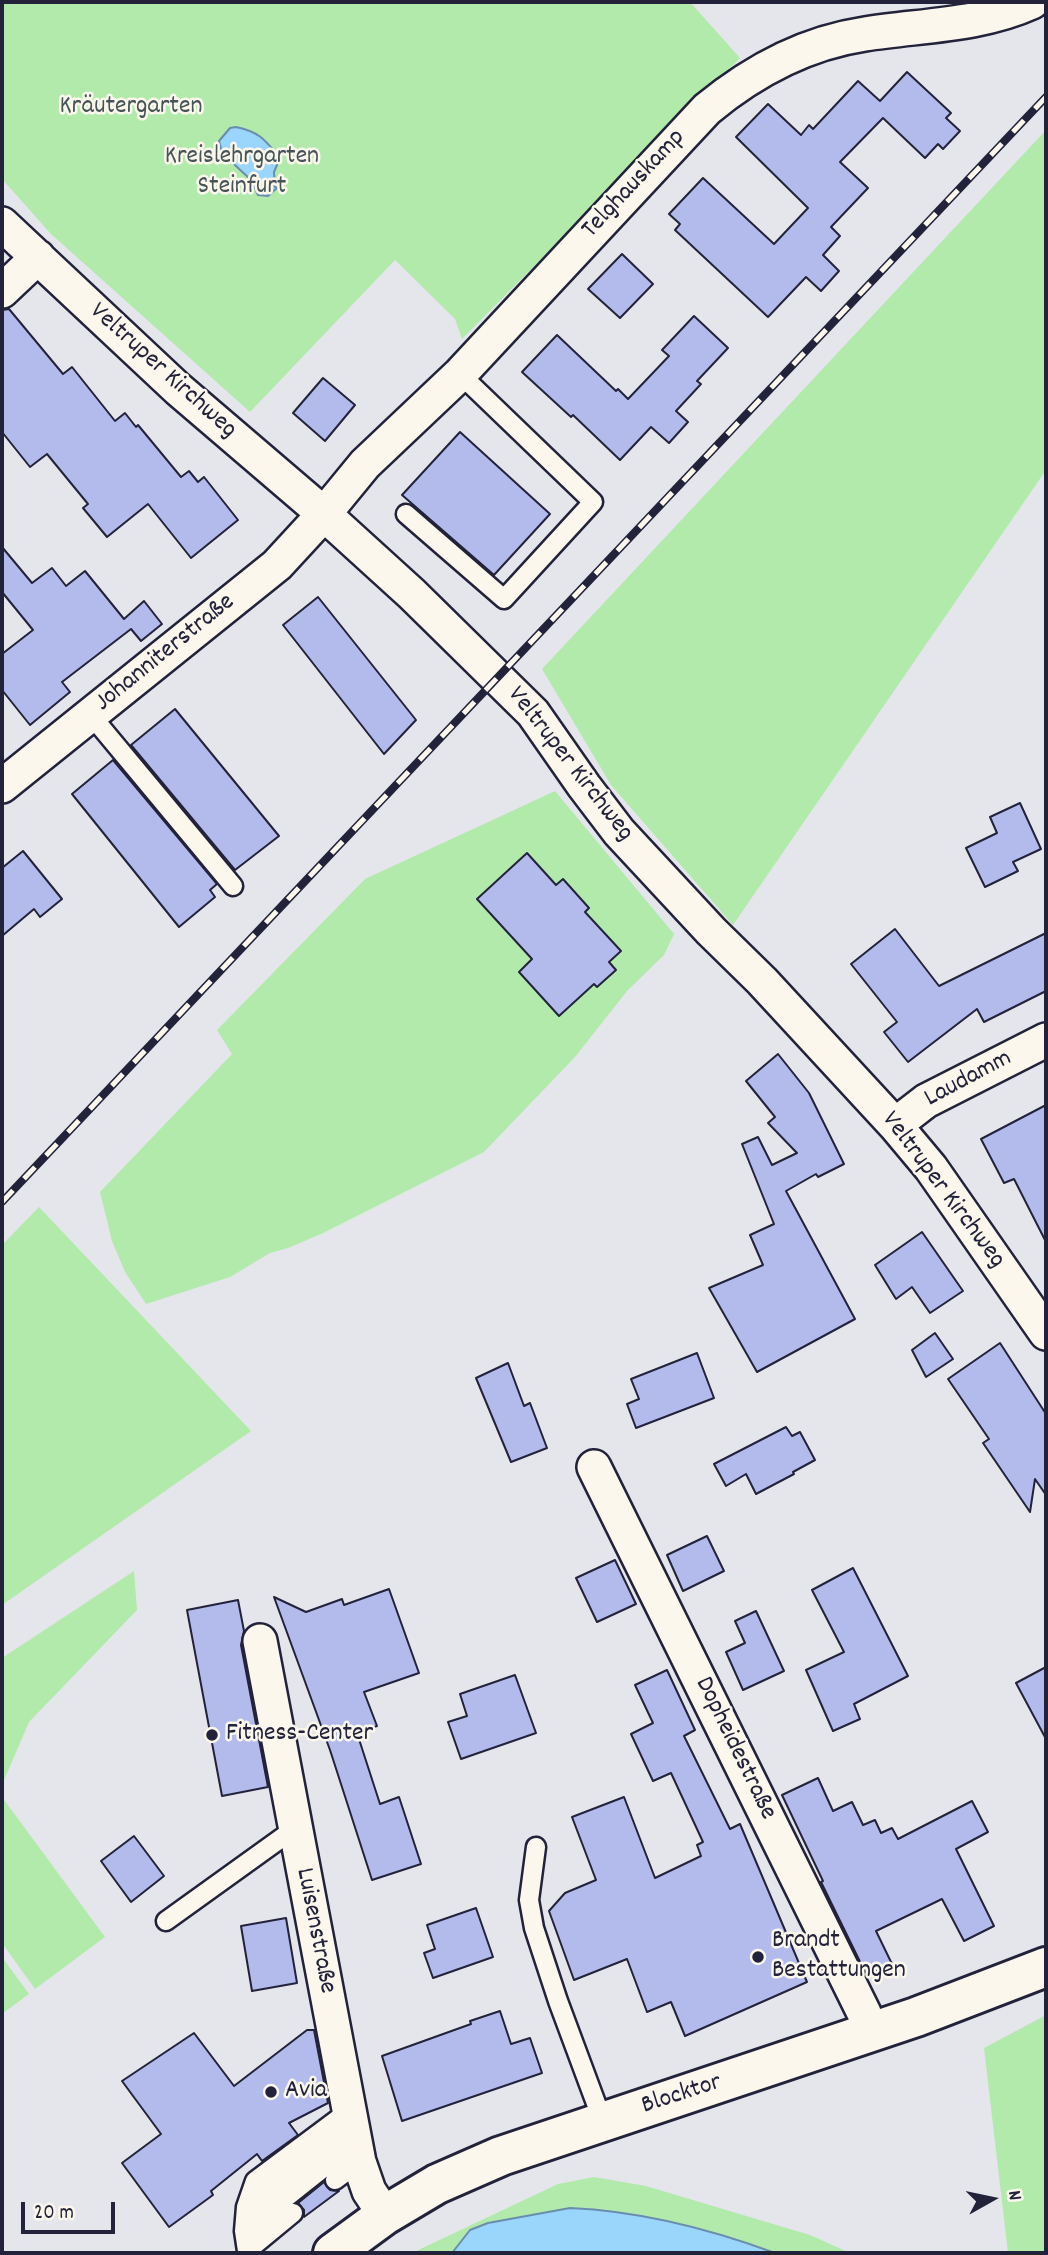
<!DOCTYPE html>
<meta charset="utf-8">
<style>
body{margin:0}
#map{position:relative;width:1048px;height:2255px;overflow:hidden;background:#e5e5ec;font-family:Dekko,sans-serif}
canvas{display:block}
.frame{position:absolute;inset:0;border:4px solid #22223b;pointer-events:none}
.north{position:absolute;left:957px;top:2164px;width:70px;height:70px;-webkit-text-stroke:5px #fbf7ec;paint-order:stroke;rotate:81deg;font-size:19px;font-weight:700;line-height:28px;text-align:center;color:#22223b}
.north::after{content:'';display:block;margin:auto;width:24px;height:32px;background:#22223b;clip-path:polygon(50% 0,100% 100%,50% 72%,0 100%)}
.scale{position:absolute;left:21px;top:2202px;width:94px;height:32px;box-sizing:border-box;border:4px solid #22223b;border-top:0;padding-left:9px;font-size:21px;line-height:24px;white-space:nowrap;color:#22223b;-webkit-text-stroke:5px #fbf7ec;paint-order:stroke}
</style>
<div id="map">
<canvas width="1048" height="2255"></canvas>
<div class="frame"></div>
<div class="north">N</div>
<div class="scale">20 m</div>
</div>
<script>
const context = document.querySelector('canvas').getContext('2d');
context.lineJoin = 'round';
function paint(path, color) {
  context.fillStyle = color;
  context.fill(path, 'evenodd');
}
function trace(path, color, width, dash) {
  context.strokeStyle = color;
  context.lineWidth = width;
  context.lineCap = dash ? 'butt' : 'round';
  context.setLineDash(dash || []);
  context.stroke(path);
}
function write(font, color, halo, rows, align = 'center') {
  context.font = font + ' Dekko,sans-serif';
  context.lineWidth = 5;
  context.setLineDash([]);
  context.textBaseline = 'middle';
  context.strokeStyle = halo;
  context.fillStyle = color;
  for (const [text, x, y, turn = 0] of rows) {
    context.save();
    context.translate(x, y);
    context.rotate((+turn || 0) * Math.PI / 180);
    context.textAlign = isNaN(turn) ? turn : align;
    if (halo) context.strokeText(text, 0, 0);
    context.fillText(text, 0, 0);
    context.restore();
  }
}
paint(new Path2D(`
 M 2,2 L 690,2 L 740,58 L 462,339 L 455,319 L 395,260 L 250,412 L 51,234 L 2,179 Z
 M 1046,130 L 1046,470 L 733,925 L 611,785 L 542,669 Z
 M 555,791 L 674,934 L 664,955 L 627,991 L 575,1057 L 484,1152 L 321,1234 L 288,1248 L 270,1253 L 230,1277 L 146,1304 L 125,1272 L 112,1241 L 100,1192 L 232,1054 L 217,1030 L 365,879 Z
 M 39,1207 L 251,1431 L 2,1605 L 2,1245 Z
 M 134,1571 L 137,1610 L 29,1722 L 2,1785 L 2,1658 Z
 M 2,1797 L 105,1937 L 35,1989 L 2,1943 Z
 M 2,1957 L 29,1994 L 2,2014 Z
 M 1046,2015 L 1046,2253 L 1008,2253 L 984,2048 Z
 M 594,2177 L 646,2186 L 810,2235 L 850,2253 L 412,2253 L 558,2184 Z`), '#b2eaac');
const water = new Path2D(`
 M 236,127 C 260,132 265,140 280,158 L 274,172 L 275,187 L 277,188 L 268,196 L 258,195 L 251,180 L 222,153 L 219,141 L 230,128 Z
 M 570,2208 C 640,2211 710,2229 775,2253 L 452,2253 L 470,2230 L 488,2223 Z`);
paint(water, '#9ad5fb');
trace(water, '#6a8dae', 2);
const building = new Path2D(`
 M 907,72 L 951,113 L 946,118 L 960,131 L 943,149 L 938,144 L 925,158 L 883,118 L 840,162 L 868,188 L 831,227 L 840,236 L 823,255 L 839,271 L 821,291 L 806,277 L 768,317 L 675,230 L 680,224 L 669,214 L 703,178 L 774,244 L 808,208 L 736,137 L 768,104 L 801,135 L 809,125 L 813,129 L 858,81 L 880,101 Z
 M 622,254 L 653,284 L 620,318 L 588,289 Z
 M 9,309 L 63,374 L 72,367 L 115,421 L 125,413 L 136,427 L 138,425 L 181,477 L 189,471 L 198,482 L 204,477 L 238,520 L 191,558 L 148,504 L 107,537 L 83,508 L 88,504 L 47,454 L 30,467 L 2,432 L 2,310 Z
 M 694,316 L 728,348 L 697,381 L 701,384 L 676,411 L 688,422 L 669,443 L 651,427 L 620,460 L 573,415 L 571,417 L 522,372 L 557,335 L 616,391 L 618,389 L 628,399 L 669,356 L 662,350 Z
 M 323,378 L 355,405 L 325,441 L 293,413 Z
 M 460,432 L 550,514 L 494,575 L 402,495 Z
 M 2,547 L 32,583 L 52,568 L 66,586 L 85,571 L 124,619 L 144,601 L 162,624 L 141,641 L 131,629 L 62,682 L 70,692 L 30,725 L 2,690 L 2,654 L 33,630 L 2,592 Z
 M 318,597 L 416,720 L 384,754 L 283,625 Z
 M 175,709 L 279,836 L 235,870 L 131,745 Z
 M 113,760 L 217,884 L 210,890 L 215,897 L 179,927 L 72,794 Z
 M 1020,803 L 1041,849 L 1013,862 L 1018,871 L 985,887 L 966,848 L 997,833 L 990,817 Z
 M 23,851 L 62,899 L 40,917 L 34,909 L 2,936 L 2,868 Z
 M 527,853 L 556,885 L 563,879 L 589,908 L 585,912 L 621,951 L 609,962 L 616,970 L 597,987 L 594,984 L 559,1016 L 519,972 L 532,959 L 477,899 Z
 M 895,929 L 939,986 L 1046,933 L 1046,991 L 984,1022 L 977,1009 L 908,1062 L 884,1032 L 897,1022 L 851,964 Z
 M 778,1054 L 809,1093 L 844,1164 L 818,1177 L 816,1174 L 786,1191 L 855,1319 L 757,1372 L 709,1288 L 763,1265 L 750,1235 L 774,1224 L 742,1144 L 758,1137 L 772,1165 L 797,1153 L 768,1123 L 775,1117 L 746,1081 Z
 M 1046,1105 L 1046,1242 L 1014,1179 L 1004,1183 L 981,1139 Z
 M 922,1232 L 963,1291 L 930,1313 L 912,1287 L 896,1299 L 875,1265 Z
 M 935,1333 L 953,1359 L 926,1377 L 912,1350 Z
 M 1000,1343 L 1046,1414 L 1046,1495 L 1035,1479 L 1030,1512 L 983,1443 L 989,1439 L 948,1379 Z
 M 697,1353 L 714,1398 L 636,1428 L 627,1404 L 639,1399 L 631,1379 Z
 M 508,1363 L 524,1406 L 530,1403 L 547,1448 L 511,1462 L 476,1378 Z
 M 786,1427 L 792,1436 L 800,1432 L 815,1460 L 793,1472 L 794,1474 L 756,1494 L 746,1474 L 726,1486 L 714,1464 Z
 M 707,1536 L 724,1571 L 683,1591 L 667,1555 Z
 M 615,1560 L 636,1604 L 597,1622 L 576,1578 Z
 M 853,1568 L 908,1676 L 854,1704 L 860,1719 L 833,1731 L 806,1670 L 844,1652 L 812,1590 Z
 M 389,1589 L 419,1673 L 364,1692 L 377,1726 L 357,1733 L 380,1804 L 399,1797 L 421,1864 L 372,1880 L 330,1750 L 274,1597 L 306,1612 L 342,1599 L 344,1605 Z
 M 238,1600 L 244,1631 L 241,1645 L 268,1787 L 222,1796 L 187,1610 Z
 M 756,1611 L 784,1671 L 743,1690 L 726,1652 L 745,1643 L 735,1621 Z
 M 1046,1667 L 1046,1739 L 1016,1683 Z
 M 667,1670 L 695,1730 L 684,1736 L 730,1829 L 740,1824 L 807,1982 L 685,2036 L 671,2002 L 647,2012 L 627,1959 L 574,1980 L 549,1911 L 565,1893 L 596,1880 L 572,1817 L 624,1797 L 655,1878 L 701,1856 L 697,1845 L 703,1842 L 671,1773 L 653,1781 L 631,1734 L 653,1723 L 635,1685 Z
 M 515,1675 L 536,1733 L 461,1759 L 448,1722 L 467,1716 L 460,1694 Z
 M 818,1778 L 833,1811 L 852,1802 L 863,1825 L 875,1820 L 881,1833 L 892,1828 L 898,1839 L 972,1801 L 988,1832 L 956,1849 L 994,1926 L 964,1941 L 942,1899 L 876,1931 L 892,1964 L 867,1976 L 821,1882 L 823,1881 L 782,1795 Z
 M 134,1836 L 164,1876 L 131,1902 L 101,1861 Z
 M 476,1908 L 493,1957 L 433,1978 L 424,1953 L 435,1949 L 427,1925 Z
 M 286,1918 L 297,1983 L 252,1991 L 241,1926 Z
 M 500,2011 L 511,2044 L 530,2038 L 542,2073 L 402,2121 L 382,2056 L 471,2024 L 470,2021 Z
 M 307,2030 L 314,2030 L 328,2103 L 289,2123 L 298,2135 L 262,2161 L 257,2154 L 211,2191 L 213,2195 L 169,2227 L 122,2163 L 161,2134 L 122,2081 L 194,2033 L 234,2086 Z
 M 324,2182 L 330,2190 L 339,2191 L 304,2217 L 304,2210 L 298,2203 Z`);
paint(building, '#b3bbec');
trace(building, '#22223b', 2);
const lane = new Path2D(`
 M 406,514 L 504,599 L 593,502 L 460,374
 M 90,714 L 233,886
 M 536,1847 L 529,1900 L 534,1928 L 558,2001 L 603,2122
 M 166,1921 L 294,1829
 M 335,2180 L 359,2162
 M 246,2207 L 255,2181 L 350,2110
 M 244,2231 L 246,2207 L 352,2124
 M 247,2251 L 244,2231 L 356,2142
 M 248,2253 L 247,2251 L 293,2213`);
const street = new Path2D(`
 M 2,224 L 178,389 L 324,514 L 412,594 L 533,713 L 584,786 L 619,832 L 711,931 L 762,981 L 895,1125 L 931,1168 L 1046,1333
 M 2,291 L 38,257
 M 2,786 L 277,565 L 324,514 L 365,464 L 460,374 L 707,109 C 753,71 805,43 865,34 C 922,25 979,26 1032,2
 M 895,1125 L 926,1101 L 1046,1040
 M 594,1467 L 864,2013 L 870,2033
 M 260,1641 L 359,2162 L 369,2191 L 385,2215`);
const secondary = new Path2D(`
 M 333,2253 L 385,2215 L 437,2184 L 501,2156 L 916,2017 L 1046,1967`);
trace(lane, '#22223b', 23);
trace(street, '#22223b', 38);
trace(secondary, '#22223b', 44);
trace(lane, '#fbf7ec', 18);
trace(street, '#fbf7ec', 33);
trace(secondary, '#fbf7ec', 38);
const rail = new Path2D(`
 M 2,1202 L 1046,97`);
trace(rail, '#22223b', 8);
trace(rail, '#fbf7ec', 5, [16]);
for (const [x, y, r, color] of [
 [212,1735,7,"#22223b"],
 [758,1957,7,"#22223b"],
 [271,2092,7,"#22223b"]
]) {
  const dot = new Path2D();
  dot.arc(x, y, r, 0, 2 * Math.PI);
  context.fillStyle = color;
  context.fill(dot);
  trace(dot, '#fbf7ec', 2.5);
}
write('26px', '#465457', '#fbf7ec', [
 ["Kräutergarten",131,108],
 ["Kreislehrgarten",242,158],
 ["Steinfurt",242,188]
]);
write('26px', '#22223b', '#fbf7ec', [
 ["Telghauskamp",635,185,-47],
 ["Veltruper Kirchweg",162,372,42],
 ["Johanniterstraße",166,654,-39],
 ["Veltruper Kirchweg",569,765,52],
 ["Laudamm",969,1080,-28],
 ["Veltruper Kirchweg",942,1191,53],
 ["Dopheidestraße",734,1749,64],
 ["Luisenstraße",314,1931,79],
 ["Blocktor",682,2096,-18]
]);
write('26px', '#22223b', '#fbf7ec', [
 ["Fitness-Center",226,1735],
 ["Brandt",772,1942],
 ["Bestattungen",772,1972],
 ["Avia",285,2092]
], 'left');
</script>
